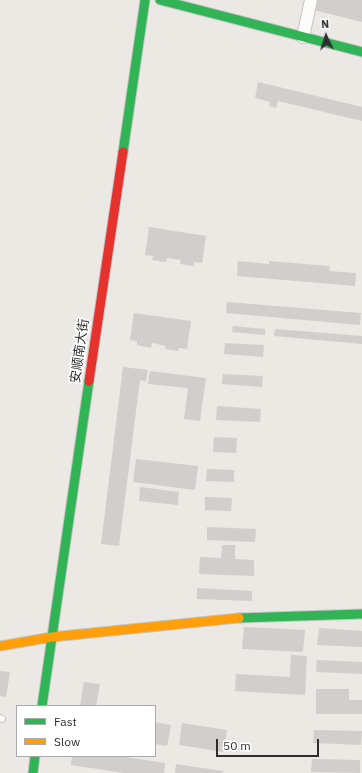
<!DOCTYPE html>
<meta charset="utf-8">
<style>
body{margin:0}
#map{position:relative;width:362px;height:773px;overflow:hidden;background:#ece8e4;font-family:"IBM Plex Sans",sans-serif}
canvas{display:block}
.legend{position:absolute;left:16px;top:705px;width:140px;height:52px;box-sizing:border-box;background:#fff;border:1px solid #ababab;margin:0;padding:5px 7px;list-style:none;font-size:12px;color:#2e2e2e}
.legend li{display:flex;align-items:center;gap:8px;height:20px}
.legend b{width:20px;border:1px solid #ababab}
.north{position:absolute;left:306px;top:16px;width:40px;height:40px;-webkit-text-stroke:3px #fff;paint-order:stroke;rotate:356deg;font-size:11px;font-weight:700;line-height:16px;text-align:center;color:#2e2e2e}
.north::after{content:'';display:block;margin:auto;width:14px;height:18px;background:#2e2e2e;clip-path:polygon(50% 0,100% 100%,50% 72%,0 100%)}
.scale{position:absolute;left:216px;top:739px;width:103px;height:18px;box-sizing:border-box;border:2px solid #2e2e2e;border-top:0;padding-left:5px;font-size:12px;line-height:14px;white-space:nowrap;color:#2e2e2e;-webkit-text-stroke:3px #fff;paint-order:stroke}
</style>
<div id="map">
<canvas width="362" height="773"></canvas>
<ul class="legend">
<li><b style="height:5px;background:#30b455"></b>Fast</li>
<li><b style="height:5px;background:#ff9f0a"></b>Slow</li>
</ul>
<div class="north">N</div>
<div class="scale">50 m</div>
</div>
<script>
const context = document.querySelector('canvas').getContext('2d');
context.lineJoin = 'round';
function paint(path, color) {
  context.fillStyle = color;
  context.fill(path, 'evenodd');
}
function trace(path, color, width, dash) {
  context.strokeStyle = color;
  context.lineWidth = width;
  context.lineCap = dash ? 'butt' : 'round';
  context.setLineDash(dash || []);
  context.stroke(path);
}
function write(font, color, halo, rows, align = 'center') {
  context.font = font + ' "IBM Plex Sans","Noto Sans SC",sans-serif';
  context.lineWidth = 3.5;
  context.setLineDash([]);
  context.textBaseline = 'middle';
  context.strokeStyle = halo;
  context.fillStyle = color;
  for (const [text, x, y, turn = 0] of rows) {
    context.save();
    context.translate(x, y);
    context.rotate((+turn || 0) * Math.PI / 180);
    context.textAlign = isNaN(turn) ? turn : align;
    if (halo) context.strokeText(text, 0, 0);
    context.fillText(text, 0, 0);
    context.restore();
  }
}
paint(new Path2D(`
 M 317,0 L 362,0 L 362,22 L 314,10 Z
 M 258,82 L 362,107 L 362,121 L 278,101 L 276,108 L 269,106 L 270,102 L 255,98 Z
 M 149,227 L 206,236 L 202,263 L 194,262 L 194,266 L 180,264 L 181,260 L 167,258 L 166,262 L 152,260 L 153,256 L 145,255 Z
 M 238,261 L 269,264 L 269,261 L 330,266 L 329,271 L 356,273 L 355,286 L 237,276 Z
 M 227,302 L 361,313 L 360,325 L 226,313 Z
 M 134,313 L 191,321 L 187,349 L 179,348 L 178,351 L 165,349 L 166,346 L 152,343 L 151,348 L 137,345 L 137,341 L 130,340 Z
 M 233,326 L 265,329 L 265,335 L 232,332 Z
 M 275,329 L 362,336 L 362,344 L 274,336 Z
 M 225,343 L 264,345 L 263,357 L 224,354 Z
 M 123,367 L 148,370 L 146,381 L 140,380 L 119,546 L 101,544 Z
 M 150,371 L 206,378 L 200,421 L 184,419 L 188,388 L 148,384 Z
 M 223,374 L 263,376 L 262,387 L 222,384 Z
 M 217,406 L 261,409 L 260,422 L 216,420 Z
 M 214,437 L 237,438 L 236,453 L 213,452 Z
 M 136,459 L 198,466 L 195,490 L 133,482 Z
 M 207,469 L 234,470 L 234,482 L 206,481 Z
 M 140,487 L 179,492 L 178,505 L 139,501 Z
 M 205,497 L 232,498 L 231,511 L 205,510 Z
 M 207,527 L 256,529 L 255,542 L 207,540 Z
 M 222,545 L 235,545 L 235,559 L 254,560 L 254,576 L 199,574 L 200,557 L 221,558 Z
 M 197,588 L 252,591 L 252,601 L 197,599 Z
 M 244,627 L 305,630 L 303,652 L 242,649 Z
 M 319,628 L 362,631 L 362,647 L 317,645 Z
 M 291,655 L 307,656 L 305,695 L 235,691 L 236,674 L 290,677 Z
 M 317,660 L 362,662 L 362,674 L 316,672 Z
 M 0,671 L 10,672 L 6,697 L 0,696 Z
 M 84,682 L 100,684 L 96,706 L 80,706 Z
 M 316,689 L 349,689 L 349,700 L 362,700 L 362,714 L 316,714 Z
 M 155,722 L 171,725 L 167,746 L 155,744 Z
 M 182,723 L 227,730 L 223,752 L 179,745 Z
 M 314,730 L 362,731 L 361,745 L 313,743 Z
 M 72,756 L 119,756 L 165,763 L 164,773 L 124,773 L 71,765 Z
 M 312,759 L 360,760 L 360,773 L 311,772 Z
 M 176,764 L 223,771 L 222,773 L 175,773 Z`), '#d1cecb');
const lane = new Path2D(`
 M 0,718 L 2,719`);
const street = new Path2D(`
 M 303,37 L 311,0`);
const fast = new Path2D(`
 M 160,0 L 362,52
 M 123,152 L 145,0
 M 239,618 L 362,614
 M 42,706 L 89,381
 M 33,773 L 35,756`);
const slow = new Path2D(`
 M 0,646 L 52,637 L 239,618`);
const jam = new Path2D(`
 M 89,381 L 123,152`);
trace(lane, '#c5c4c5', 8);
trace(street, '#c5c4c5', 14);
trace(fast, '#c5c4c5', 11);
trace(slow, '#c5c4c5', 11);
trace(jam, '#c5c4c5', 11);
trace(lane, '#fcfcfb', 6);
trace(street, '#fcfcfb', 12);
trace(fast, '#30b455', 9);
trace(slow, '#ff9f0a', 9);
trace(jam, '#e5322d', 9);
write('13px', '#2e2e2e', '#fff', [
 ["安顺南大街",80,351,-82]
]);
</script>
